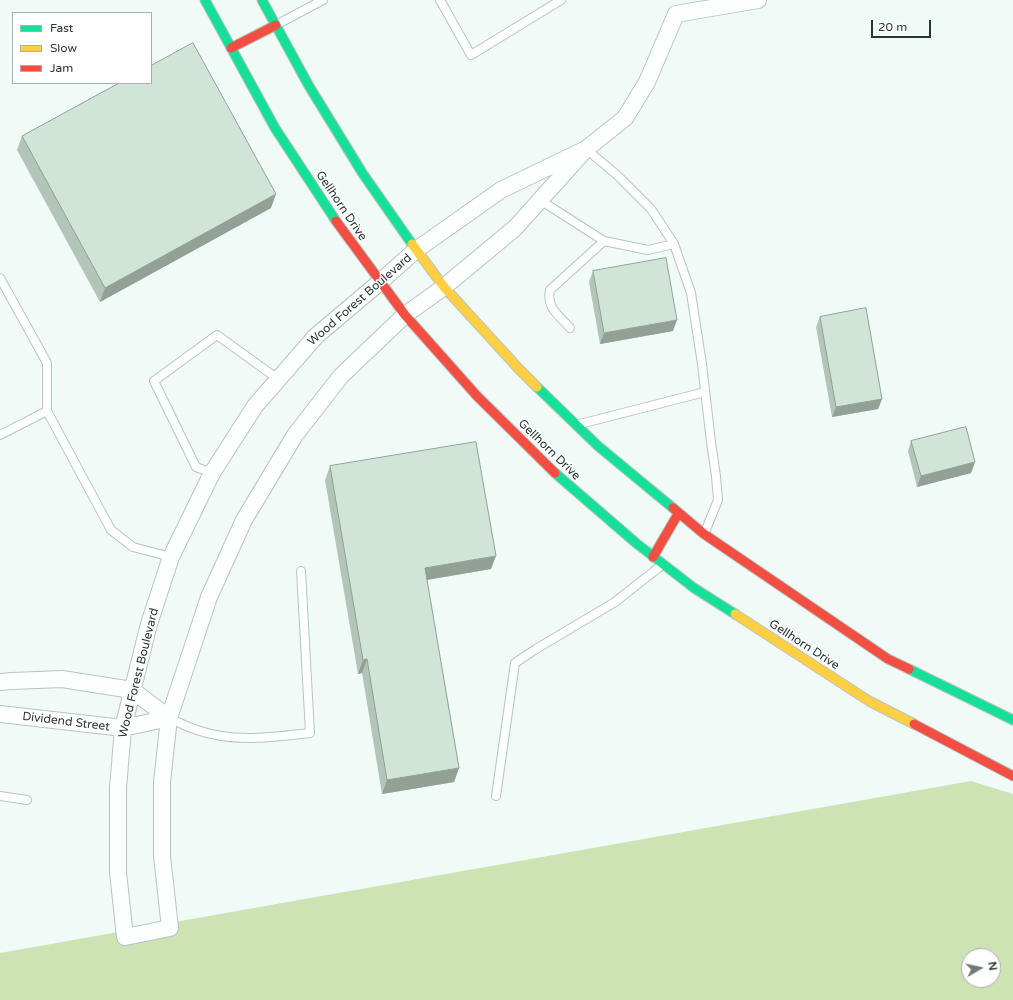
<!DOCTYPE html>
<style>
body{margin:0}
#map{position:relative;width:1013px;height:1000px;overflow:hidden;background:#f0faf7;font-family:"Varela Round",sans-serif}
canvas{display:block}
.legend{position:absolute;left:12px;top:12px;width:140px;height:72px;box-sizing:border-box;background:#fff;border:1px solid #a9afad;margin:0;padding:5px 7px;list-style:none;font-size:12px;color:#293632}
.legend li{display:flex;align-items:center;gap:8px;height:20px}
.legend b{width:20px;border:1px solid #a9afad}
.north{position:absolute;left:961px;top:948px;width:40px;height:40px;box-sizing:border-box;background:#fff;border:1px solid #a9afad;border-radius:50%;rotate:81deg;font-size:11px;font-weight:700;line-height:16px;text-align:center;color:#293632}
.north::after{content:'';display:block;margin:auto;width:14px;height:18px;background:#6f7b77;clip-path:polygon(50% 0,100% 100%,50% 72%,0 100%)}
.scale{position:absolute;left:871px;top:20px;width:60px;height:18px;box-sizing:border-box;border:2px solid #293632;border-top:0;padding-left:5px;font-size:12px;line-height:14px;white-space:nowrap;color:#293632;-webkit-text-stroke:3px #fff;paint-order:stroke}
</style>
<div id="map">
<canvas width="1013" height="1000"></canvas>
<ul class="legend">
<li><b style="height:5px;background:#16e098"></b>Fast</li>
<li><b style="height:5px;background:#ffcf43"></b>Slow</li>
<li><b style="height:5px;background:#f24e42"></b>Jam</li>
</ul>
<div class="north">N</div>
<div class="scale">20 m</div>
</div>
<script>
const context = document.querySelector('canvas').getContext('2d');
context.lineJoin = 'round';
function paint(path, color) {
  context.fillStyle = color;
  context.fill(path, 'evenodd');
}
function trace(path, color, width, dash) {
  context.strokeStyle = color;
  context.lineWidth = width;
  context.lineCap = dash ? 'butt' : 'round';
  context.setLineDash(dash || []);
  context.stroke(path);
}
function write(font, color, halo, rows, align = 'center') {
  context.font = font + ' "Varela Round",sans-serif';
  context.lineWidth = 3;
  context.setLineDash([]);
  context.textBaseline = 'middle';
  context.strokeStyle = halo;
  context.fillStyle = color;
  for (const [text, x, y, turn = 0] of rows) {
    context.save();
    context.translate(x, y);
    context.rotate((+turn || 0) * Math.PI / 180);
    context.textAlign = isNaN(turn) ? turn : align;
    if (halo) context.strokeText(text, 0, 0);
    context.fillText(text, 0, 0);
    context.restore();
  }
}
paint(new Path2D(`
 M 971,781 L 1013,794 L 1013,1000 L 0,1000 L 0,953 ZM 969,956 L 993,956 L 993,980 L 969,980 Z`), '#cde3b3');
const lane = new Path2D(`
 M 440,0 L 471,55 L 561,0
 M 276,25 L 323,0
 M 586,149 L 617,175 L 651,209 L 674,244 L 691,293 L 702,364 L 711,442 L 716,476 L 718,500 L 705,532
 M 540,200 L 604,241 L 648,250 L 674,244
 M 0,278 L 47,363 L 47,411
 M 570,328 C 559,315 546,308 550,290 L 604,241
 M 580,424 L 705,392
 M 0,435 L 47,411 L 111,530 L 133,547 L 171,557
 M 212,473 L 196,467 L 154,381 L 217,335 L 278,379
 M 169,718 C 178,722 187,727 197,730 C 234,743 272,737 310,733 L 301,571
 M 0,796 L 27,800
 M 496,796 L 515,663 L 536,649 L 615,602 L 662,565`);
const street = new Path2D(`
 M 586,149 L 501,190 L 416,250 L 380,282 L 316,336 L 255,406 L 212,473 L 171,557 L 149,624 L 123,728 L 118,788 L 118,872 L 125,937 L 170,928 L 162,856 L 162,782 L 169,718 L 209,597 L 244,520 L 295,435 L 341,376 L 405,315 L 444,287 L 515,228 L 586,149 L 625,118 L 647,82 L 676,14 L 758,0
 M 0,682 L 12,681 L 62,679 L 132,690 L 169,718
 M 0,714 L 123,728 L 169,718`);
const fast = new Path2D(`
 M 205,0 L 275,128 L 336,221
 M 262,0 L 309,86 L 363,174 L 412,244
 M 537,387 L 598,446 L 673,508
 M 555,473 L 636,543 L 694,588 L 735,614
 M 909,669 L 1013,720`);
const slow = new Path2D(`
 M 412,244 L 444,287 L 518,368 L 537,387
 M 735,614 L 869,701 L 914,724`);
const jam = new Path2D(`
 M 231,48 L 276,25
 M 336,221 L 405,315 L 477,396 L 555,473
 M 673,508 L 704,534 L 888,659 L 909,669
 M 653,557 L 678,514
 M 914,724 L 1013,776`);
trace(lane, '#b9c4c1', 10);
trace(street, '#b9c4c1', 18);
trace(fast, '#b9c4c1', 11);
trace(slow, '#b9c4c1', 11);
trace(jam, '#b9c4c1', 11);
trace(lane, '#fdfefe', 8);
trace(street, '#fdfefe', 16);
trace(fast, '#16e098', 9);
trace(slow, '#ffcf43', 9);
trace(jam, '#f24e42', 9);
paint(new Path2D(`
 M 22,136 L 271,208 L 100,302 L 17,150 Z
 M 593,271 L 673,331 L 600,344 L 589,282 Z
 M 820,317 L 882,399 L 878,409 L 832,417 L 816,327 Z
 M 911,441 L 975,462 L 971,473 L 917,487 L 908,451 Z
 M 330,466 L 491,569 L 427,580 L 459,768 L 454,782 L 382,794 L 362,673 L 358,674 L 325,480 Z`), '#b3c5b9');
paint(new Path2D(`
 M 276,194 L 271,208 L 100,302 L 105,288 Z
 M 677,320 L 673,331 L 600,344 L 604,333 Z
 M 882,399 L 878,409 L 832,417 L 836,407 Z
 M 975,462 L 971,473 L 917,487 L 921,476 Z
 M 496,556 L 491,569 L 420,581 L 425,568 Z
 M 367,659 L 362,673 L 358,674 L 363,660 Z
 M 459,768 L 454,782 L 382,794 L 387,780 Z`), '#92a096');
const building = new Path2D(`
 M 193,43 L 276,194 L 105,288 L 22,136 L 119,83 L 151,83 L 151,66 Z
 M 666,258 L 677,320 L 604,333 L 593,271 Z
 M 866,308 L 882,399 L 836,407 L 820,317 Z
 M 966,427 L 975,462 L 921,476 L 911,441 Z
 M 476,442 L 496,556 L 425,568 L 459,768 L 387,780 L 367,659 L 363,660 L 330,466 Z`);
paint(building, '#d0e5d7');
trace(building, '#92a096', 1);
write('12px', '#293632', '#fff', [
 ["Gellhorn Drive",341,206,56],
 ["Wood Forest Boulevard",360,300,-41],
 ["Gellhorn Drive",549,450,44],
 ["Gellhorn Drive",804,645,33],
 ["Wood Forest Boulevard",139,673,-76],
 ["Dividend Street",66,722,7]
]);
</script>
